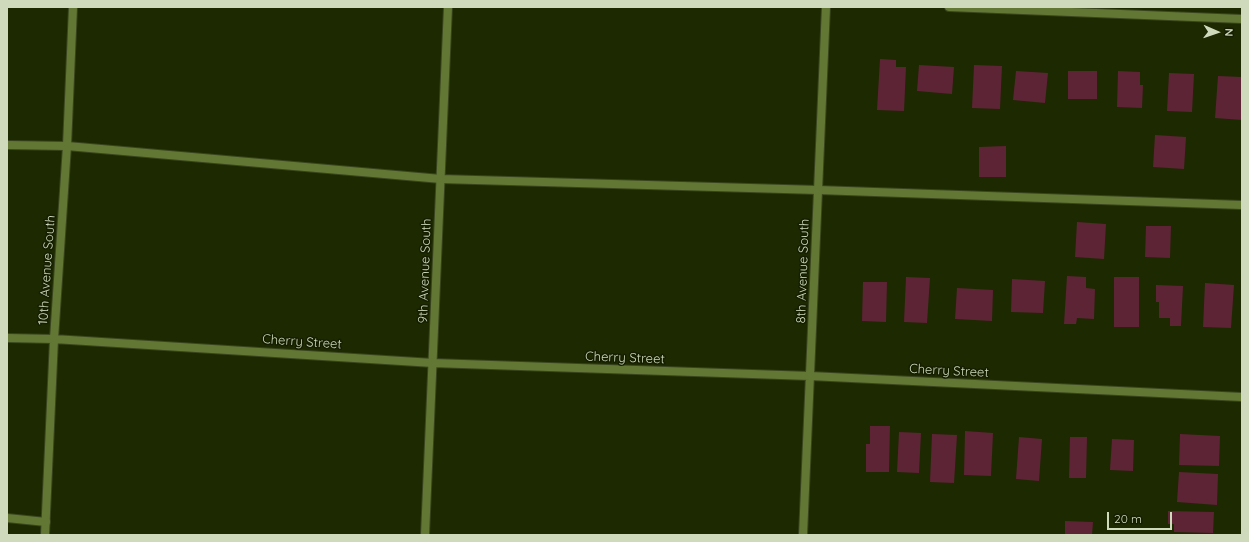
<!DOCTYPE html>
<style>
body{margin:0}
#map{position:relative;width:1249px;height:542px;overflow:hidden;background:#1d2900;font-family:Quicksand,sans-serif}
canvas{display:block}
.frame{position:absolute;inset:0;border:8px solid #cfdabc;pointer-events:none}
.north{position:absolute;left:1197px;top:12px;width:40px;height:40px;-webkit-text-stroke:3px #161e02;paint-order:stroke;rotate:92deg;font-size:11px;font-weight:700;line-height:16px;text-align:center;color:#cfdabc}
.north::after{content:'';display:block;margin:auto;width:14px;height:18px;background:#cfdabc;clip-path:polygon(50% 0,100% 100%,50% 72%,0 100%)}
.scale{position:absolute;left:1107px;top:512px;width:65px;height:18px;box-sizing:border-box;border:2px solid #cfdabc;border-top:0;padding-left:5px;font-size:12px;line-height:14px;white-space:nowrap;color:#cfdabc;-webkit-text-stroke:3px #161e02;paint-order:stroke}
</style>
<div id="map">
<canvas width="1249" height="542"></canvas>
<div class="frame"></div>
<div class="north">N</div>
<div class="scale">20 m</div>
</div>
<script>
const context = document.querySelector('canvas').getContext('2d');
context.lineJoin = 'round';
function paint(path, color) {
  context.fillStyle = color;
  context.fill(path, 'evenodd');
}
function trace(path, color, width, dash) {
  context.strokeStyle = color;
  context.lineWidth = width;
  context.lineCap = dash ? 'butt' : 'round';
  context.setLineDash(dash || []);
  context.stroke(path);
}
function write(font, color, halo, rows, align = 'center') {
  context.font = font + ' Quicksand,sans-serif';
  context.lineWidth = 3;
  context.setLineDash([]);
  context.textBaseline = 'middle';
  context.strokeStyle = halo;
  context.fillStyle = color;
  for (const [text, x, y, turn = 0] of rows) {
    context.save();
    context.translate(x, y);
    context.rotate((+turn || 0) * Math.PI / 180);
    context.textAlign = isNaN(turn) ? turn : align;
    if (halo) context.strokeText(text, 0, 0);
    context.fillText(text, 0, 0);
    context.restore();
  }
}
paint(new Path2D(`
 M 880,59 L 896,60 L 896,67 L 906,67 L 904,111 L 877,110 Z
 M 919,65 L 954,67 L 952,94 L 917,91 Z
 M 974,65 L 1002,66 L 1000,109 L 972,108 Z
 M 1016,71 L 1048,73 L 1045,103 L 1013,100 Z
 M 1068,71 L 1097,71 L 1097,99 L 1068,99 Z
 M 1118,71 L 1140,72 L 1140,85 L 1143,85 L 1142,108 L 1117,107 Z
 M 1169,73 L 1194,74 L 1192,112 L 1167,111 Z
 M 1218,76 L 1242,77 L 1242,120 L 1215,118 Z
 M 1155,135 L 1186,137 L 1184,169 L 1153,167 Z
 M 1006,146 L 1006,177 L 979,177 L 979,147 Z
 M 1077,222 L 1106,224 L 1104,259 L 1075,257 Z
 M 1146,226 L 1171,226 L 1170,258 L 1145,257 Z
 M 1067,276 L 1086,277 L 1086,288 L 1095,289 L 1094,319 L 1077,318 L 1076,324 L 1064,324 Z
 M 906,277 L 930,278 L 927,323 L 904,322 Z
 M 1114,277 L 1139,277 L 1139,327 L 1114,327 Z
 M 1012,279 L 1045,281 L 1043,313 L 1011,312 Z
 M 863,282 L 887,282 L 886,322 L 862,321 Z
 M 1205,283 L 1234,285 L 1231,328 L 1203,327 Z
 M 1156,285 L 1183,286 L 1181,326 L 1170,326 L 1170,318 L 1159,318 L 1159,302 L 1156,302 Z
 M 957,288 L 993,290 L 992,321 L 955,319 Z
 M 870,426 L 890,426 L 889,472 L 866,472 L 866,444 L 870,444 Z
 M 965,431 L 993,433 L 991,476 L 964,475 Z
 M 899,432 L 921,433 L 919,473 L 897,472 Z
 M 932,434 L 957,435 L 954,483 L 930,482 Z
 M 1180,434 L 1220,436 L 1219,466 L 1179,465 Z
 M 1019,437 L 1042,439 L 1039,481 L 1016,479 Z
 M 1070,437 L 1087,437 L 1086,478 L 1069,478 Z
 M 1112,439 L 1134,440 L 1133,471 L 1110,470 Z
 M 1179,472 L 1218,474 L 1217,505 L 1177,502 Z
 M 1168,511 L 1214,512 L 1213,533 L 1174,532 L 1174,524 L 1168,524 Z
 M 1065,521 L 1093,522 L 1092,535 L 1065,535 Z`), '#5d2435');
const service = new Path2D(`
 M 7,145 L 67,146 L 441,179 L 818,190 L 1242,205
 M 7,518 L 46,522`);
const minor = new Path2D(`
 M 949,7 L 1242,19
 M 7,338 L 54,339 L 433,363 L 810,376 L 1242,397
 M 45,535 L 54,339 L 67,146 L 73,7
 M 425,535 L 448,7
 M 803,535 L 826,7`);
trace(service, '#39451e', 10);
trace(minor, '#39451e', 10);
trace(service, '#637735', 8);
trace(minor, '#637735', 8);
write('13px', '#cfdabc', '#161e02', [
 ["10th Avenue South",47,270,-86],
 ["9th Avenue South",425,271,-88],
 ["8th Avenue South",803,271,-88],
 ["Cherry Street",302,342,4],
 ["Cherry Street",625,358,2],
 ["Cherry Street",949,371,3]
]);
</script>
